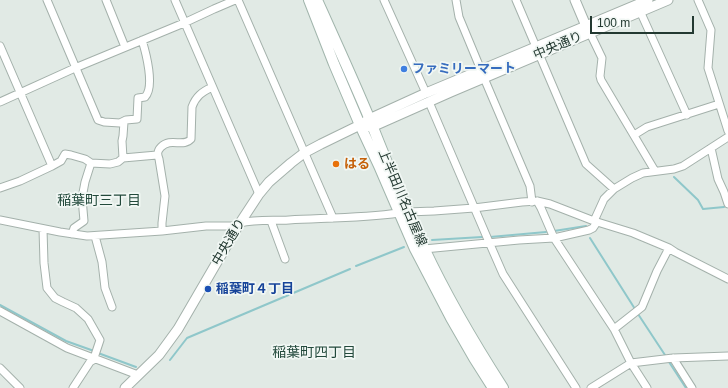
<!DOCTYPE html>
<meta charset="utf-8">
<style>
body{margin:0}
#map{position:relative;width:728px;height:388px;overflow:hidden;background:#e1eae5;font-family:Arial,sans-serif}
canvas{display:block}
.scale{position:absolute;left:590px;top:16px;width:104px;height:18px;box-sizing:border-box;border:2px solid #233931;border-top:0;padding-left:5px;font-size:12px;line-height:14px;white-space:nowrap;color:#233931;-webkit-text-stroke:3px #f1f7f4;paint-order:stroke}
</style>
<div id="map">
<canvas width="728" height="388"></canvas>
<div class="scale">100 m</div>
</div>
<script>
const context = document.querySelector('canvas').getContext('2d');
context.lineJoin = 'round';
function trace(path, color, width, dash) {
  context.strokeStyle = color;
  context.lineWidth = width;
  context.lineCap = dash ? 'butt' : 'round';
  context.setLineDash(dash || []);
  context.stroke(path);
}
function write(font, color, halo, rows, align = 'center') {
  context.font = font + ' Arial,"Noto Sans JP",sans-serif';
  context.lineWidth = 3.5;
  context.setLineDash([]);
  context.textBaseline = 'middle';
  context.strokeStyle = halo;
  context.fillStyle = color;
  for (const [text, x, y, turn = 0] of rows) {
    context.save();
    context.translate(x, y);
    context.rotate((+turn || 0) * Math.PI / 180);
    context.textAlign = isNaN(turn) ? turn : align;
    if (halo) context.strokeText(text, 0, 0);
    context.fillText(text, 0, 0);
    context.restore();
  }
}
trace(new Path2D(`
 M 674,177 L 698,200 L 703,209 L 724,207
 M 554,231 L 586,226
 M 490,237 L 546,232
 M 590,238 L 635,309
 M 432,240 L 482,237
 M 356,266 L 404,247
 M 0,305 L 66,341 L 94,351
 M 638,314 L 665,355
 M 98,353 L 136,367
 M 170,360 L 187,338 L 350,269
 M 669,362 L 686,388`), '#8fc7ca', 2);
const minor = new Path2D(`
 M 47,0 L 98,120 L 104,122 L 120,123 L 126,120 L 137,119 L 138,98 L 145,97 C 155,87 146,53 142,40
 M 106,0 L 125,47
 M 175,0 L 259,194
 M 238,0 L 333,218
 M 384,0 L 426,93
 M 456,0 L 459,17 L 481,70
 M 516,0 L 586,164 L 614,189
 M 698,0 L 711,30 L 708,68 L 728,131
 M 640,11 L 687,115
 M 590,33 L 602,58 L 600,76 L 601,80 L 655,171
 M 0,46 L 52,166
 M 484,78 L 530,186 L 532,202
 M 0,102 L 75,68 L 184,23 L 214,9 L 235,0
 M 429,102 L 489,242 L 503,274 L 576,388
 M 634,135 L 647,127 L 719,104
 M 711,148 L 718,179 L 724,192 L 728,204
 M 123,158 L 122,141 L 123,136 L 124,122
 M 0,188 L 20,181 L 52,166 L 61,161 L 65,154 L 71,155 L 85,159 L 91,163 L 110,164 L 118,162 L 123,158 L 157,155
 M 537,201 L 541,208 L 554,238 L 614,329 L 631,363 L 647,388
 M 407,212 L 434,211 L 474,208 L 522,202 L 537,201 L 550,204 L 594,221 L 633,233 L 669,248 L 675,252 L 728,279
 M 0,220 L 60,232 L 87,236 L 162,231 L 206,226 L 238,226
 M 271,221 L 285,259
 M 594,221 L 604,199 L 614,189 L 632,178 L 643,173 L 674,169 L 683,166 L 728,137
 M 240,223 C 256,219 273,221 289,220 C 326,218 363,218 399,213
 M 43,229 L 44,263 L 47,288 L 55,298 L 63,302 L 76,308 L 88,319 L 100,340 L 94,358
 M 162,231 L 162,223 L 165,196 L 159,159 C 157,154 157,151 161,147 C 171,137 183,148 191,139 L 192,107 C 196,96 202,92 212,87
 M 72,234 L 74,228 L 84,221 L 82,198 L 85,182 L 91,163
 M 95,236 L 102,262 L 105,288 L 112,307
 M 424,249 L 519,240 L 554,238 L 589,230 L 593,228 L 597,222
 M 0,311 L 67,348 L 138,375
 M 614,329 L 642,307 L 657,271 L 669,248
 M 673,358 L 692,388
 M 0,368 L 20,388
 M 73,388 L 90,362 L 95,359
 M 591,388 L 631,363 L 673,358 L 728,356`);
const tertiary = new Path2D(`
 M 575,0 L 586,26
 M 366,126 L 372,127 L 451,92 L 668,0
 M 125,388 L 159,355 L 178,329 L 238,226 L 259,194 L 269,182 L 291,163 L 304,153 L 321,144 L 360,125 L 369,119 L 426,93 L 648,0`);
const secondary = new Path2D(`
 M 309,0 L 334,64 L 360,125 L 380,168 L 415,249 L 451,318 L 474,358 L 493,388
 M 317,0 C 335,40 353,79 370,120 C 387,163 404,206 424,248 C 447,297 474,343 503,388`);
trace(minor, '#a4b1ab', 9);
trace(tertiary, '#a4b1ab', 11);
trace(secondary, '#a1b5ac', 12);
trace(minor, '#fff', 7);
trace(tertiary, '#fff', 9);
trace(secondary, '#fff', 10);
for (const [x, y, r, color] of [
 [404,69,4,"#3f7fe0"],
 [336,164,4,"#e8710a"],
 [208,289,4,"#1a4fb4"]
]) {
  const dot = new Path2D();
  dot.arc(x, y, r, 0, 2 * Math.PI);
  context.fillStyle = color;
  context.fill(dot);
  trace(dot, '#f1f7f4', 1.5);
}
write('13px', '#233931', '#f1f7f4', [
 ["中央通り",558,46,-23],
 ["上半田川名古屋線",402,198,67],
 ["中央通り",229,242,-59]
]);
write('bold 13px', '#366cbe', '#f1f7f4', [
 ["ファミリーマート",412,69]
], 'left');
write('bold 13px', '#c56008', '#f1f7f4', [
 ["はる",344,164]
], 'left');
write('bold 13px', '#164399', '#f1f7f4', [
 ["稲葉町４丁目",216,289]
], 'left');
write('14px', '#22493b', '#f1f7f4', [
 ["稲葉町三丁目",99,201],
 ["稲葉町四丁目",314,353]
]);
</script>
